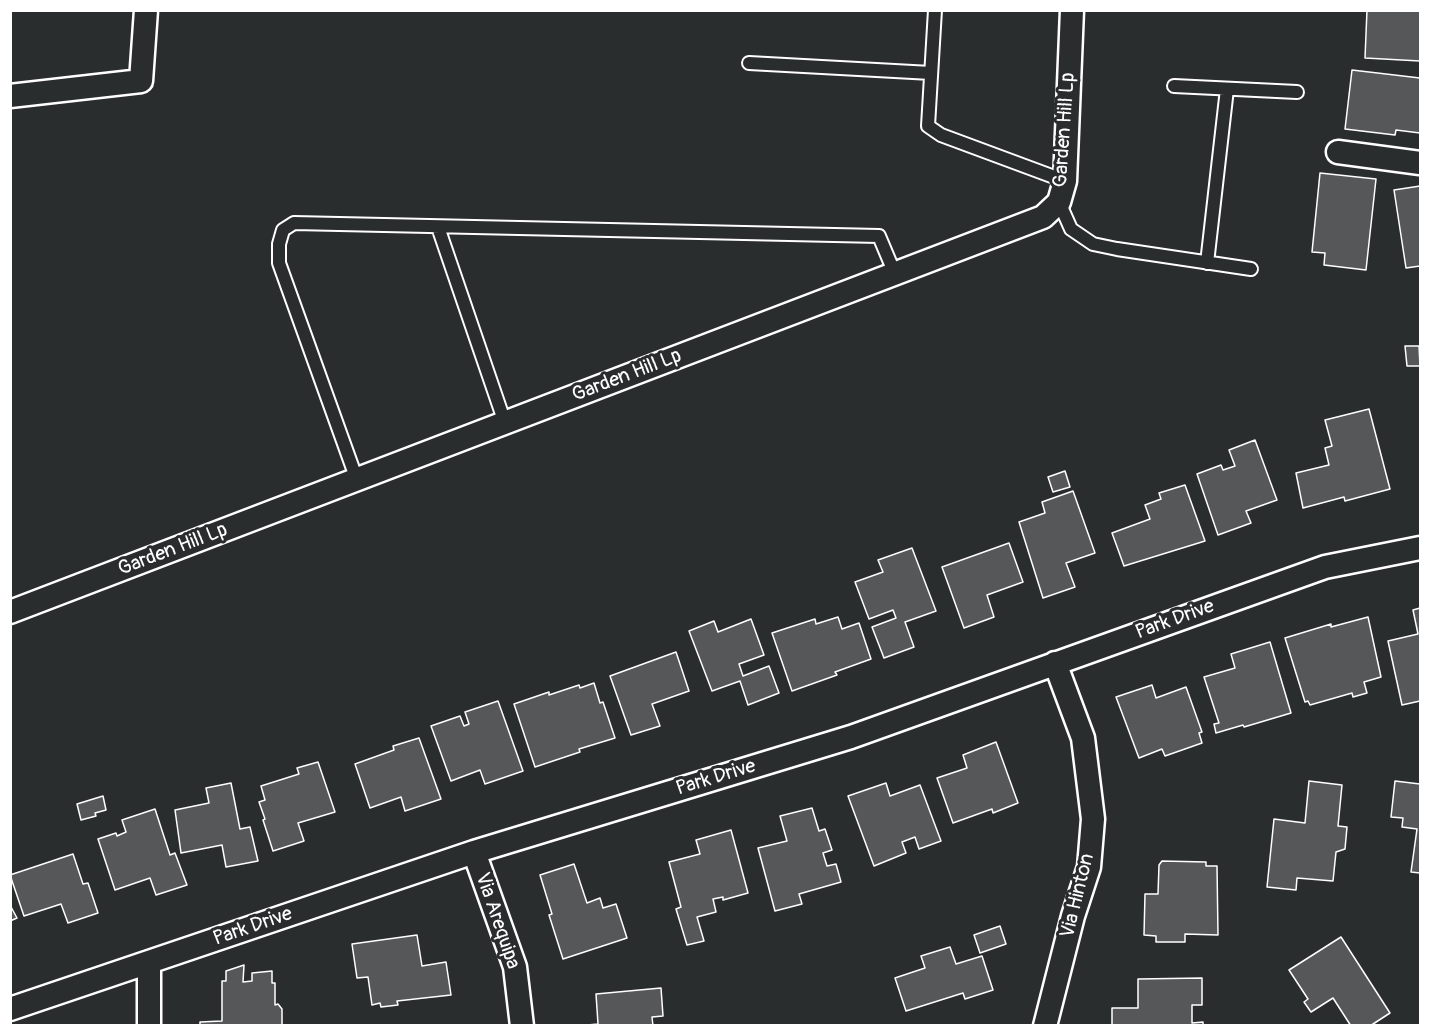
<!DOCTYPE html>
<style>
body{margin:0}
#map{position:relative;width:1431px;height:1036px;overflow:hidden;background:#2a2d2e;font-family:Pangolin,sans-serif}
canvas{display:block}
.frame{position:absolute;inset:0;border:12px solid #fff;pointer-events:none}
</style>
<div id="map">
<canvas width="1431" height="1036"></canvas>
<div class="frame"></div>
</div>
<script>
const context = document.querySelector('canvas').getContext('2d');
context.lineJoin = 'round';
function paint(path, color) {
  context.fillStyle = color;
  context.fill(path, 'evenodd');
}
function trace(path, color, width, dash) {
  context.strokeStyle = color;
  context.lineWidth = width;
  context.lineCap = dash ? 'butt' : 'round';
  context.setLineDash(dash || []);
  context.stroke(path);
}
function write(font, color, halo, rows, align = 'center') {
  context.font = font + ' Pangolin,sans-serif';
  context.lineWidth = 6;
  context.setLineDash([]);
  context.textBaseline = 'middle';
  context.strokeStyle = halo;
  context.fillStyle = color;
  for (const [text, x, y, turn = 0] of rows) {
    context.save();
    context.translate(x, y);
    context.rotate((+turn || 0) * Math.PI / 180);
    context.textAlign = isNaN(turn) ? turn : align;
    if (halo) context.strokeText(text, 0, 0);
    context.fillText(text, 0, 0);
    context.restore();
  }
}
const building = new Path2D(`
 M 1367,10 L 1420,10 L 1420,61 L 1365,58 Z
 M 1352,70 L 1420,78 L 1420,133 L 1396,130 L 1395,135 L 1345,129 Z
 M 1320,173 L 1376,179 L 1366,270 L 1324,265 L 1325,253 L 1312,252 Z
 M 1420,186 L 1420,266 L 1406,268 L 1394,190 Z
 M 1405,346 L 1419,346 L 1420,366 L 1407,366 Z
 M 1369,409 L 1390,489 L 1345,501 L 1344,497 L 1303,508 L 1296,473 L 1329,465 L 1325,448 L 1332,446 L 1325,420 Z
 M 1255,440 L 1277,500 L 1246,511 L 1251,523 L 1218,535 L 1197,474 L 1221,465 L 1223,470 L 1235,466 L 1229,450 Z
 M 1065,471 L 1070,487 L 1053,492 L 1048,477 Z
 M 1185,485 L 1205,541 L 1124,566 L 1112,533 L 1150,519 L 1145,505 L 1161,499 L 1159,493 Z
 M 1073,491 L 1095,553 L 1066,563 L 1075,587 L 1043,598 L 1019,522 L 1045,513 L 1042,502 Z
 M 1009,543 L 1023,582 L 987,595 L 994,617 L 964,628 L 942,567 Z
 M 912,548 L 936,611 L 905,622 L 914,647 L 884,658 L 872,627 L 896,618 L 893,610 L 869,619 L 855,582 L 883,572 L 878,560 Z
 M 1420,608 L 1420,701 L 1402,705 L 1388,641 L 1418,634 L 1413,610 Z
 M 838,617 L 842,629 L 859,623 L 871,659 L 835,672 L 837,675 L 792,691 L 772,633 L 815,619 L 816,624 Z
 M 1368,617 L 1381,677 L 1364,682 L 1367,693 L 1353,697 L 1352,693 L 1310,705 L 1308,701 L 1305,702 L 1285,638 L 1331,624 L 1331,627 Z
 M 751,619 L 764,655 L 739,664 L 743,676 L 769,666 L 779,693 L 748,705 L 740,681 L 712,691 L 689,631 L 714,621 L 718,632 Z
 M 1270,642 L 1291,713 L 1244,727 L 1243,725 L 1216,733 L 1214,724 L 1219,723 L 1204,677 L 1235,668 L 1231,654 Z
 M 676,652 L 689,691 L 652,704 L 660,726 L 631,735 L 610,676 Z
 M 594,683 L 600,703 L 603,702 L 615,738 L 579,749 L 580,752 L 535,767 L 514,704 L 549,692 L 549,695 L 579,685 L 580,688 Z
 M 1152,685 L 1156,698 L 1186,687 L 1202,732 L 1199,733 L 1202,743 L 1165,756 L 1162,749 L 1139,758 L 1116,697 Z
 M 498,701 L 523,771 L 485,784 L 480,770 L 451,781 L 431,726 L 460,716 L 464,726 L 469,724 L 465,712 Z
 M 419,738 L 441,799 L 405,811 L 401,797 L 370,808 L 355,764 L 394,750 L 393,746 Z
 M 996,742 L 1018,803 L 993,813 L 992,809 L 953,823 L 937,778 L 967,768 L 963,755 Z
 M 318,762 L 335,812 L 298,823 L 304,841 L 273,851 L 263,820 L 265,819 L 259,802 L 265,800 L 261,786 L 299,774 L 297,768 Z
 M 1309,781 L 1342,785 L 1338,826 L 1347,827 L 1345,849 L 1336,852 L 1333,881 L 1297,878 L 1296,890 L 1267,887 L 1274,819 L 1305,823 Z
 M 1395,781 L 1420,784 L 1420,873 L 1411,872 L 1417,829 L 1402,827 L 1403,818 L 1391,817 Z
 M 231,783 L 240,829 L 250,827 L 258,861 L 226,867 L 222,845 L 181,853 L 175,810 L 209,803 L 206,788 Z
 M 886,783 L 890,796 L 920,785 L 941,841 L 919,849 L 915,837 L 902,842 L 906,853 L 874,866 L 848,796 Z
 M 103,796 L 106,810 L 95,813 L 96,816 L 81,820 L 77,804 Z
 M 812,808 L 819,831 L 825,829 L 832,850 L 823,853 L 827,866 L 836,864 L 841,882 L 799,894 L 802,904 L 775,911 L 758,848 L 787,841 L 780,816 Z
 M 155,809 L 170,855 L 175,853 L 187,885 L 156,895 L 150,878 L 115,890 L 98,839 L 116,833 L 117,836 L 126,832 L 122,820 Z
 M 731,830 L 748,893 L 723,900 L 723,897 L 713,899 L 716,912 L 697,917 L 704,941 L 687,945 L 676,909 L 681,907 L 669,862 L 700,854 L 696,840 Z
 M 73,854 L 83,884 L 88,883 L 98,913 L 68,923 L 61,904 L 24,916 L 10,875 Z
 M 1162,861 L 1206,862 L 1206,866 L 1217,866 L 1218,935 L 1185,934 L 1185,942 L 1156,942 L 1156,936 L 1144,935 L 1145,894 L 1158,894 L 1159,865 Z
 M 574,864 L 587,903 L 600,898 L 603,908 L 616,904 L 627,938 L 563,959 L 549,915 L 552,914 L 540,875 Z
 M 10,905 L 17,918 L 10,921 Z
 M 1000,926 L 1006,944 L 980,953 L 974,935 Z
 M 417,935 L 422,966 L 446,962 L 451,995 L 397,1001 L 398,1005 L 381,1007 L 380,1003 L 372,1005 L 368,977 L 357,978 L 352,944 Z
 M 1341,937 L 1390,1013 L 1370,1026 L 1351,1026 L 1333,998 L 1311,1012 L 1304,1002 L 1308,999 L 1289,970 Z
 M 950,947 L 956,964 L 982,956 L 993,990 L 965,999 L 963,993 L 906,1011 L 895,978 L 925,968 L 921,956 Z
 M 244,965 L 243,982 L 252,981 L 252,973 L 272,971 L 272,983 L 275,983 L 275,1005 L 278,1004 L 282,1009 L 282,1026 L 200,1026 L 200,1022 L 222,1021 L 222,981 L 226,981 L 226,971 Z
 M 1202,978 L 1202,1005 L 1192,1005 L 1192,1023 L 1203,1022 L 1203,1026 L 1112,1026 L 1112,1008 L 1138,1008 L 1138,979 Z
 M 661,988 L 663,1016 L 652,1017 L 653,1026 L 577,1026 L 598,1024 L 596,994 Z`);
paint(building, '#555758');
trace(building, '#fff', 1.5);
const service = new Path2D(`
 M 935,10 L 928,126 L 941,135 L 1065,181
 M 749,63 L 931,73
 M 1174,86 L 1297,92
 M 1059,202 L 1071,229 L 1093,244 L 1117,249 L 1251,269
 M 438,227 L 505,423
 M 1207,263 L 1227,89
 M 357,480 L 279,263 L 279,244 L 283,230 L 294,223 L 879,236 L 895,274`);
const minor = new Path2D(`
 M 10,96 L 141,81 L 146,10
 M 1338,152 L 1420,163
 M 10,612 L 1043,217 L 1059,202 L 1065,181 L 1072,10
 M 474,852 L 515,967 L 522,1026
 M 149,962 L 149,1026
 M 10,1009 L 474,852 L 851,737 L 1325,567 L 1420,548
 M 1045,1026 L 1073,916 L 1089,867 L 1093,819 L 1083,738 L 1055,663`);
trace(service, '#fff', 16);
trace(minor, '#fff', 27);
trace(service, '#2a2d2e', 12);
trace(minor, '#2a2d2e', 22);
write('20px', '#fff', '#2a2d2e', [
 ["Garden Hill Lp",1065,130,-86],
 ["Garden Hill Lp",627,376,-21],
 ["Garden Hill Lp",173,550,-21],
 ["Park Drive",1175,620,-20],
 ["Park Drive",716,778,-17],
 ["Via Hinton",1078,896,-76],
 ["Via Arequipa",497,921,71],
 ["Park Drive",253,927,-19]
]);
</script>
